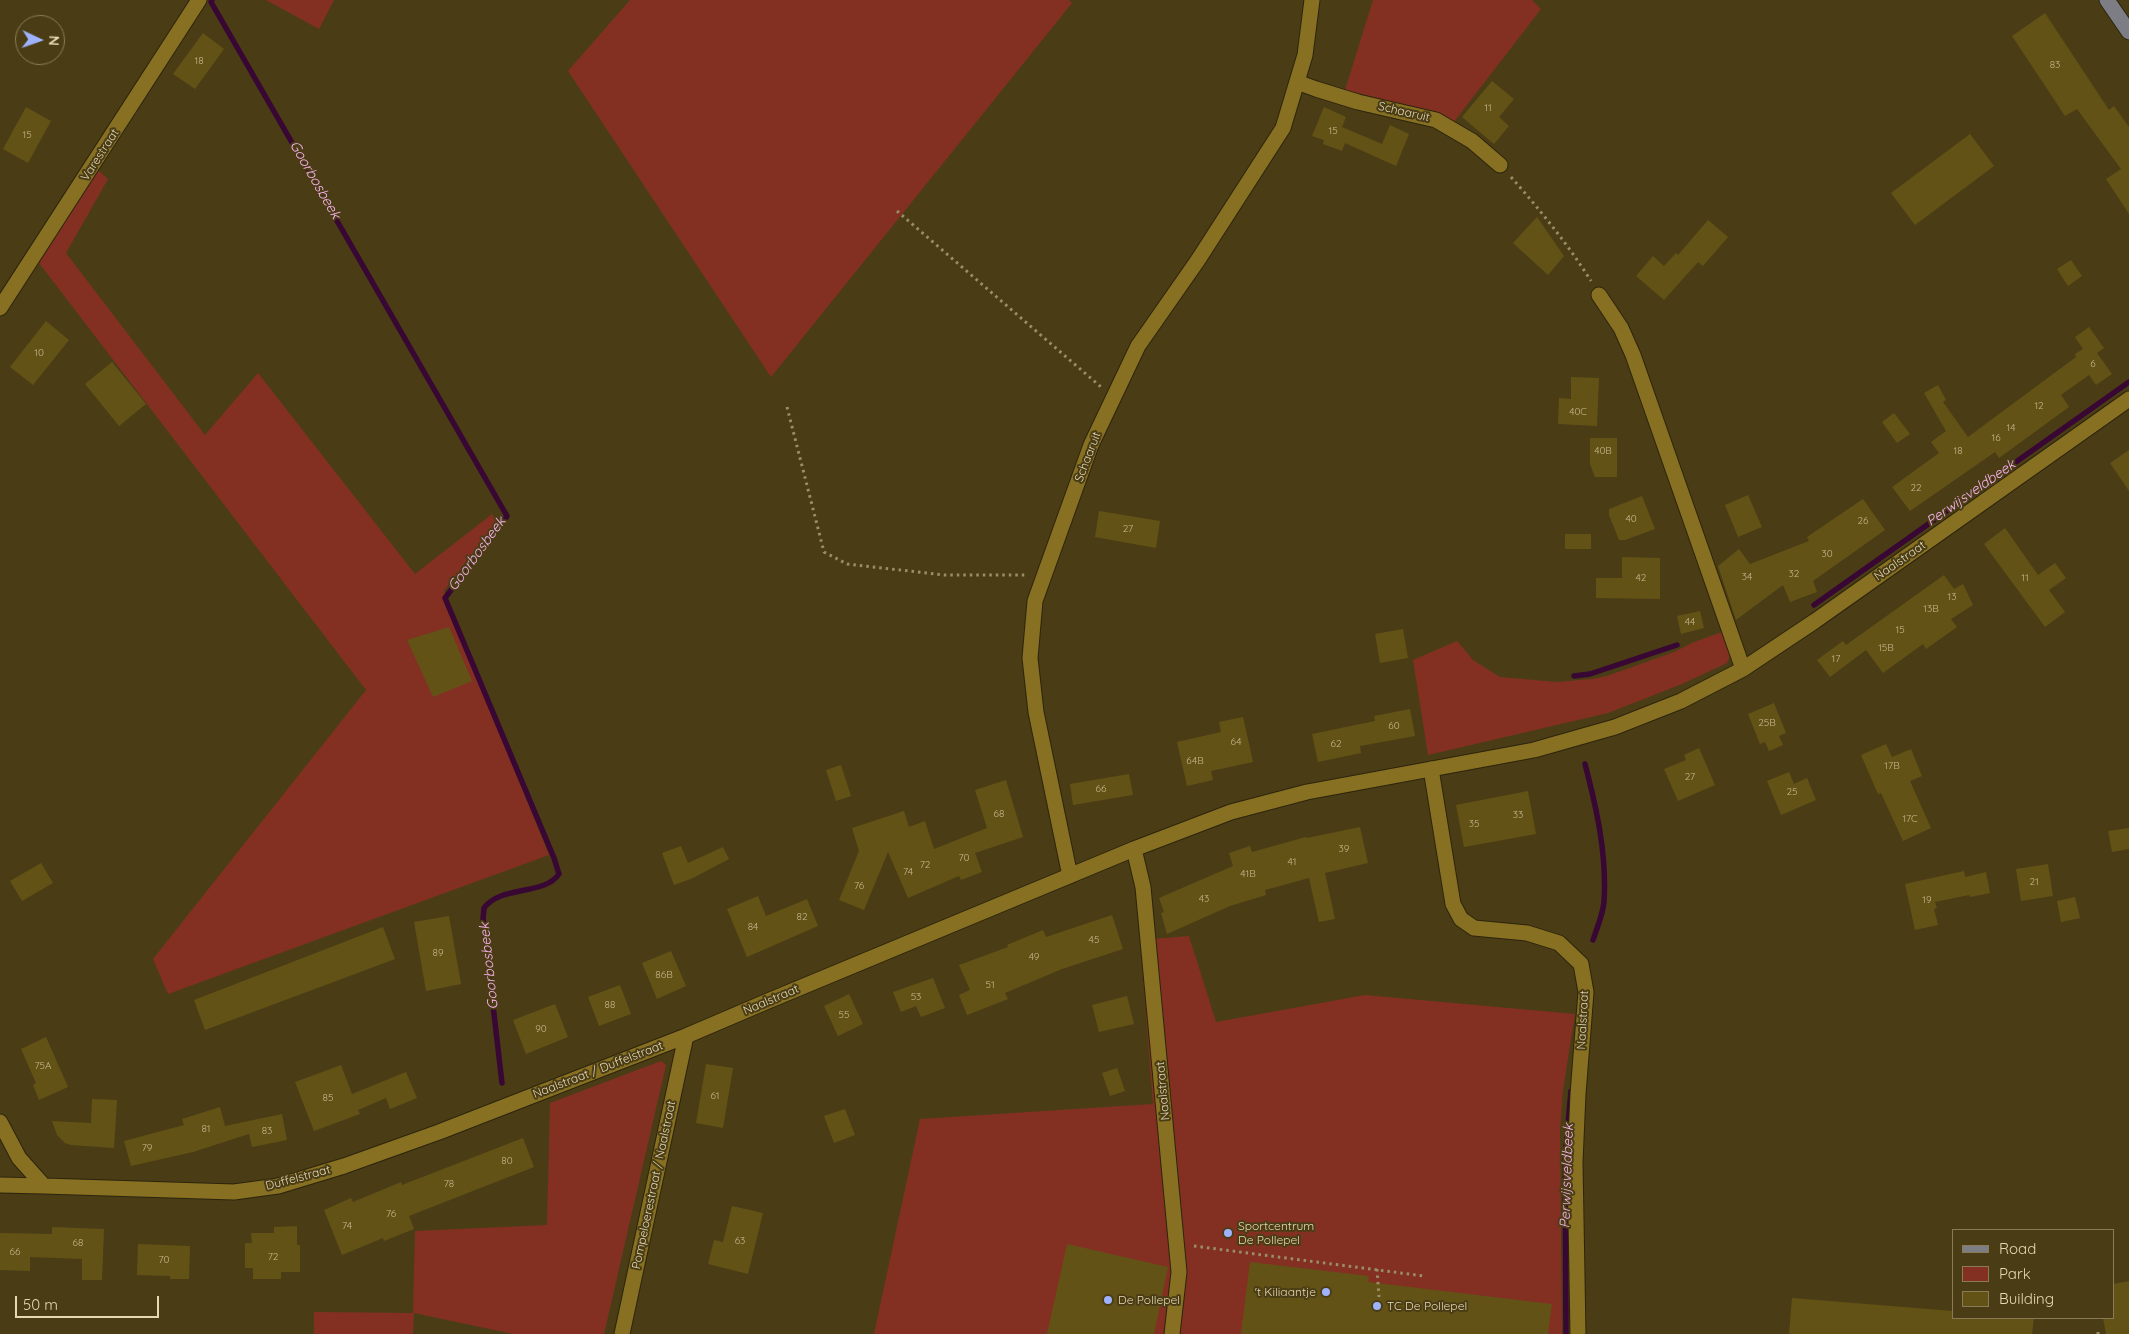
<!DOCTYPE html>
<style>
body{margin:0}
#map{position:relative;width:2129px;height:1334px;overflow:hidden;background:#4a3d15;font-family:Quicksand,sans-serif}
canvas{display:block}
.legend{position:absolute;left:1952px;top:1229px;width:162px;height:90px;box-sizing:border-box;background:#4a3d15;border:1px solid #887b55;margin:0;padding:6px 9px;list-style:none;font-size:15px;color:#e5d9b5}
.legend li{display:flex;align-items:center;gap:10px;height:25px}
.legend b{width:25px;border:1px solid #887b55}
.north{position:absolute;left:15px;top:15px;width:50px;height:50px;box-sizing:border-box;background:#4a3d15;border:1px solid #887b55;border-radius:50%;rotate:93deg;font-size:14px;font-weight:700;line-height:20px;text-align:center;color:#e5d9b5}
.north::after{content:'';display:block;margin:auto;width:18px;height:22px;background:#9fb3fd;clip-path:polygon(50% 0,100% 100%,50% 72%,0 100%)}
.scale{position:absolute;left:15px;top:1296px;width:144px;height:22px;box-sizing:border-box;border:2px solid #e5d9b5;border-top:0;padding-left:6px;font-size:15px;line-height:18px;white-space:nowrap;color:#e5d9b5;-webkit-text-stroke:4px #4a3d15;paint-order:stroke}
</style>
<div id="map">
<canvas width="2129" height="1334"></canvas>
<ul class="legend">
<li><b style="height:6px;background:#7c7d85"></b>Road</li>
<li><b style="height:14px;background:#833023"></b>Park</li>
<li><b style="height:14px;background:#635216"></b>Building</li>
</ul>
<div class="north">N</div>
<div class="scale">50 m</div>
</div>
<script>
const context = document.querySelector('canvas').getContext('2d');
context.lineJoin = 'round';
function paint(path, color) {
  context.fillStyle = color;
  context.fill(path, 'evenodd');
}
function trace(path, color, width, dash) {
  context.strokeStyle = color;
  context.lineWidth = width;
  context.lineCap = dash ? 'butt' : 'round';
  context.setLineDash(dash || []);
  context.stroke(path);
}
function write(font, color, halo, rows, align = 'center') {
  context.font = font + ' Quicksand,sans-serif';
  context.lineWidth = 4;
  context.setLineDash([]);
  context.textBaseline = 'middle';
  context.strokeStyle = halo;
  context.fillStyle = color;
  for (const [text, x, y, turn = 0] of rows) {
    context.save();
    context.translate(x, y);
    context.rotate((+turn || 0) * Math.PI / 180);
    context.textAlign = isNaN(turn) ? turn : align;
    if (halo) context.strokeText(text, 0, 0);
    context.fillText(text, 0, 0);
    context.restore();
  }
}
paint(new Path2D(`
 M 266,0 L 334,0 L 319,29 Z
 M 630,0 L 1069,0 L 1072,3 L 771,377 L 568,71 Z
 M 1373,0 L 1532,0 L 1541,9 L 1453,123 L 1434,113 L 1345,90 Z
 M 98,170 L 108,179 L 66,253 L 205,435 L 258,373 L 415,574 L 492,514 L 497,522 L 444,591 L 455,624 L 549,855 L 168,994 L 153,959 L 366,690 L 39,263 Z
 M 1722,632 L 1731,653 L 1727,663 L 1682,684 L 1608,713 L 1428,755 L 1413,660 L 1457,641 L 1473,660 L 1500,677 L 1557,682 L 1592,679 L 1607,676 L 1674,652 L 1694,642 Z
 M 1189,936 L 1216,1022 L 1365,995 L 1575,1014 L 1563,1090 L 1560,1132 L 1562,1334 L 874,1334 L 920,1119 L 1153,1104 L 1140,940 Z
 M 661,1061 L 666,1065 L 604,1334 L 513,1334 L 414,1313 L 413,1334 L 314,1334 L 314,1312 L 413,1313 L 415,1231 L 547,1225 L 550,1103 Z`), '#833023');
trace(new Path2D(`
 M 212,0 L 211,2 L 507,516 L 445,598 L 554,858 L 559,874 C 544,896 501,885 484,908 L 483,919 L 502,1083
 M 1814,605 L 2129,382
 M 1574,676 L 1590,674 L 1677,645
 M 1585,764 C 1597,810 1607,855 1604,902 C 1603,914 1597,928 1593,940
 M 1566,1334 L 1565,1158 L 1571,1091`), '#380734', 5.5);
paint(new Path2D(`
 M 2045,13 L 2109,110 L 2114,106 L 2129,127 L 2129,214 L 2106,179 L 2121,169 L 2077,109 L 2065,116 L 2012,36 Z
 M 203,33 L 224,49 L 195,89 L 173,74 Z
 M 1492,81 L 1514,99 L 1499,117 L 1509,126 L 1494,144 L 1462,117 Z
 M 26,107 L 51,121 L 28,163 L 3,149 Z
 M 1324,107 L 1346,117 L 1342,127 L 1382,144 L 1390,125 L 1409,134 L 1396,166 L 1345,143 L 1342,151 L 1323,144 L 1324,140 L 1312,136 Z
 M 1970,134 L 1994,166 L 1915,225 L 1891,193 Z
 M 1537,217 L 1564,256 L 1548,275 L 1513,243 Z
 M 1708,220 L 1728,237 L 1703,266 L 1698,262 L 1664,300 L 1636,276 L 1653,256 L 1664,266 L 1676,253 L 1678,255 Z
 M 2071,260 L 2082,276 L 2068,286 L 2057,269 Z
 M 46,321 L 69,340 L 33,385 L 10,367 Z
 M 2089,327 L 2104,348 L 2097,353 L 2112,374 L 2096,385 L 2089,375 L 2061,395 L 2069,407 L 1999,458 L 1995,452 L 1910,511 L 1892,487 L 1939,453 L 1931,442 L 1946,431 L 1924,393 L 1938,385 L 1946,400 L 1943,402 L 1968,437 L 2076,357 L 2075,354 L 2083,349 L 2075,337 Z
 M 112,362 L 146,404 L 119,426 L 85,384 Z
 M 1571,377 L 1599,378 L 1597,426 L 1558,424 L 1559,398 L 1571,399 Z
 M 1894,413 L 1910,434 L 1897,443 L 1882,422 Z
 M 1590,438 L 1617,438 L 1617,477 L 1595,477 L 1590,464 Z
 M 2129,450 L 2129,491 L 2110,463 Z
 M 1748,495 L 1762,527 L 1738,537 L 1725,505 Z
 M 1642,496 L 1655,529 L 1625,540 L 1619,540 L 1609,515 L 1609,509 Z
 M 1863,499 L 1885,530 L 1813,581 L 1817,592 L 1790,602 L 1783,585 L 1736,620 L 1718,566 L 1739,549 L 1750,564 L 1809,541 L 1807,537 Z
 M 1099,511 L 1160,521 L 1156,548 L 1095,537 Z
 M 2005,528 L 2038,575 L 2055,563 L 2066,578 L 2049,590 L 2065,612 L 2045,627 L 1984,544 Z
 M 1565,534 L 1591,534 L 1591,549 L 1565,549 Z
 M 1622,557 L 1660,558 L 1660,599 L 1596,598 L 1596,578 L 1622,578 Z
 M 1944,575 L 1954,589 L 1963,584 L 1973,605 L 1951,619 L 1957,627 L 1926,649 L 1923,644 L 1883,673 L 1866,650 L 1830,677 L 1817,660 L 1843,641 L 1846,645 Z
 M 1700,611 L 1704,628 L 1681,634 L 1677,616 Z
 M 449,627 L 472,681 L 433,697 L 407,640 Z
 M 1403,629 L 1408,658 L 1380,663 L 1375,634 Z
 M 1774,703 L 1786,733 L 1779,736 L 1783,745 L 1769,751 L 1765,742 L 1760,744 L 1748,714 Z
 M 1410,709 L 1415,736 L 1360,746 L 1361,753 L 1318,762 L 1312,734 L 1375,721 L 1374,716 Z
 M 1243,717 L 1253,762 L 1211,771 L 1213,780 L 1187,786 L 1177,742 L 1221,732 L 1219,722 Z
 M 1886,744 L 1892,757 L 1911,749 L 1922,776 L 1910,781 L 1931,828 L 1903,841 L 1881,793 L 1878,794 L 1861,755 Z
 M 1699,748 L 1715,785 L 1678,801 L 1664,769 L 1686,760 L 1684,755 Z
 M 841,765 L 851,796 L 836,801 L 826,770 Z
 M 1789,772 L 1794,784 L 1807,778 L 1816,800 L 1781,815 L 1767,781 Z
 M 1129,774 L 1133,795 L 1073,805 L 1070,784 Z
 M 1006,780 L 1023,837 L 975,853 L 982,872 L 961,880 L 959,876 L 908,898 L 888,852 L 864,910 L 839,900 L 859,851 L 852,828 L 904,811 L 909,827 L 925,821 L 934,849 L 987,828 L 975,790 Z
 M 1528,791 L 1536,834 L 1464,847 L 1456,805 Z
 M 1360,827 L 1368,863 L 1325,873 L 1335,919 L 1319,922 L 1309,878 L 1265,890 L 1266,895 L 1230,906 L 1167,934 L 1161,913 L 1164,912 L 1159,898 L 1233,866 L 1229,853 L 1250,846 L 1252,852 L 1306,837 L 1307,838 Z
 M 2129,828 L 2129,849 L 2112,852 L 2108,831 Z
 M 681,846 L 688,863 L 723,847 L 729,859 L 693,878 L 674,885 L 662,853 Z
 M 41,863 L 53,883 L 22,901 L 10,881 Z
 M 2048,864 L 2053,896 L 2021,901 L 2016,869 Z
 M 1964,871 L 1965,877 L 1986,872 L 1990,893 L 1970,897 L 1969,895 L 1935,902 L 1937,908 L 1934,909 L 1938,925 L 1915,930 L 1905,884 Z
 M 758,896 L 766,916 L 807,899 L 818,926 L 747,957 L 727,909 Z
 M 2075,897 L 2080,918 L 2061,922 L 2057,901 Z
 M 1112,915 L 1123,949 L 1062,969 L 1005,993 L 1008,999 L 967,1015 L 959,995 L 970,990 L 959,965 L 1008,947 L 1007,945 L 1043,930 L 1046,937 Z
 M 449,916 L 461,984 L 426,991 L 414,922 Z
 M 383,927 L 395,959 L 205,1030 L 194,1000 Z
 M 671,951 L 686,986 L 657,999 L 642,963 Z
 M 933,978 L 945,1008 L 921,1017 L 916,1006 L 901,1012 L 893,992 Z
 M 620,985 L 631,1014 L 599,1026 L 588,997 Z
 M 849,994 L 863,1024 L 838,1036 L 824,1006 Z
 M 1127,996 L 1134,1024 L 1099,1032 L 1092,1005 Z
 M 555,1004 L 568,1037 L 526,1054 L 513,1020 Z
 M 46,1037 L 68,1087 L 39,1100 L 33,1085 L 36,1083 L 21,1049 Z
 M 706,1064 L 733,1068 L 723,1128 L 696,1123 Z
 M 341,1065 L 352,1094 L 406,1072 L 417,1098 L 390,1109 L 386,1098 L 358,1110 L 360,1114 L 314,1131 L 295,1082 Z
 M 1117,1068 L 1125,1091 L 1110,1096 L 1102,1073 Z
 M 92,1099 L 117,1100 L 114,1148 L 71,1145 L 65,1143 L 57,1135 L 52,1121 L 91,1123 Z
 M 220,1107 L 225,1126 L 282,1114 L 287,1140 L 252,1147 L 249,1134 L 193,1152 L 131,1166 L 124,1141 L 184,1125 L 182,1119 Z
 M 845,1109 L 855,1135 L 834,1143 L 824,1116 Z
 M 523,1138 L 534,1167 L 409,1216 L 414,1229 L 384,1241 L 383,1238 L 342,1255 L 324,1210 L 351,1198 L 353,1202 L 401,1182 L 402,1185 Z
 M 732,1206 L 763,1213 L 748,1274 L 708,1264 L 714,1240 L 723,1242 Z
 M 297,1226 L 297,1245 L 300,1245 L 300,1272 L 281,1272 L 281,1279 L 253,1279 L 253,1268 L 245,1268 L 245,1243 L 252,1243 L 251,1233 L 274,1233 L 274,1227 Z
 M 52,1227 L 104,1229 L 102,1280 L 82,1280 L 82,1259 L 30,1257 L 30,1271 L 0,1270 L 0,1233 L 52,1234 Z
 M 138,1244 L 190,1246 L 189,1279 L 170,1279 L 170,1276 L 137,1275 Z
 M 1067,1244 L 1168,1267 L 1154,1334 L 1047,1334 Z
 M 1250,1262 L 1369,1276 L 1368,1282 L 1552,1304 L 1548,1334 L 1241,1334 Z
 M 2129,1281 L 2129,1334 L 2106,1334 L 2103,1318 L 2113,1318 L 2113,1284 Z
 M 1792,1298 L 1953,1311 L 1953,1318 L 2034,1318 L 2032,1334 L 1789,1334 Z`), '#635216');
const minor = new Path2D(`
 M 1297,82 L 1316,89 L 1358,102 L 1436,120 L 1472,141 L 1500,165
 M 1599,295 L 1621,328 L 1633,355 L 1743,669
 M 0,308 L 199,0
 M 1431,769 L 1453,904 L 1461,919 L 1474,928 L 1527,933 L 1559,943 L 1581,964 L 1586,992 L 1578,1094 L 1575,1162 L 1578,1334
 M 1134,849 L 1143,887 L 1179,1272 L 1172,1334
 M 1070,876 L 1036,712 L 1030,658 L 1035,601 L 1091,445 L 1138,346 L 1198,260 L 1283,128 L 1305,55 L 1312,0
 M 0,1122 L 19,1158 L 44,1186 L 234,1192 L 278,1186 L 344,1166 L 439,1132 L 686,1036 L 768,1001 L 1134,849 L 1231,812 L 1307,792 L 1534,750 L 1615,727 L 1681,701 L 1743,669 L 1815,621 L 2129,399
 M 0,1185 L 44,1186
 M 622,1334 L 686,1036`);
const major = new Path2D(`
 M 2107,0 L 2129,32`);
trace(minor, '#2c240d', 17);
trace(major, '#2c240d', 17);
trace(new Path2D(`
 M 1511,177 C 1540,210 1567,243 1591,281
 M 897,211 L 1101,387
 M 787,407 L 824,552 L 847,564 L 944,575 L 1028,575
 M 1194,1246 L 1424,1276
 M 1377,1269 L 1379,1297
 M 2098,1332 L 2098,1334`), '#9a8e68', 3, [2.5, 4]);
trace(minor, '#877021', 15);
trace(major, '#7c7d85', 15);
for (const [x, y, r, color] of [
 [1228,1233,5,"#9fb3fd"],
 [1326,1292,5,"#9fb3fd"],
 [1108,1300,5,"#9fb3fd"],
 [1377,1306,5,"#9fb3fd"]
]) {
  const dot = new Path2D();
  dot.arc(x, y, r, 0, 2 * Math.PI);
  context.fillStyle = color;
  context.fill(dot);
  trace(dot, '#4a3d15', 2);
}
write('10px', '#c4b78d', null, [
 ["18",199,61],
 ["83",2055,65],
 ["11",1488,108],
 ["15",1333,131],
 ["15",27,135],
 ["10",39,353],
 ["6",2093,364],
 ["12",2039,406],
 ["40C",1578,412],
 ["14",2011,428],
 ["16",1996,438],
 ["40B",1603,451],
 ["18",1958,451],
 ["22",1916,488],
 ["40",1631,519],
 ["26",1863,521],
 ["27",1128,529],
 ["30",1827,554],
 ["32",1794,574],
 ["34",1747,577],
 ["42",1641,578],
 ["11",2025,578],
 ["13",1952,597],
 ["13B",1931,609],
 ["44",1690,622],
 ["15",1900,630],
 ["15B",1886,648],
 ["17",1836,659],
 ["25B",1767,723],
 ["60",1394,726],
 ["64",1236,742],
 ["62",1336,744],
 ["64B",1195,761],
 ["17B",1892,766],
 ["27",1690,777],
 ["66",1101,789],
 ["25",1792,792],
 ["68",999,814],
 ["33",1518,815],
 ["17C",1910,819],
 ["35",1474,824],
 ["39",1344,849],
 ["70",964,858],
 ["41",1292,862],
 ["72",925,865],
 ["74",908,872],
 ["41B",1248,874],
 ["21",2034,882],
 ["76",859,886],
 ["43",1204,899],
 ["19",1927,900],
 ["82",802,917],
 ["84",753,927],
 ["45",1094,940],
 ["89",438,953],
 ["49",1034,957],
 ["86B",664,975],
 ["51",990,985],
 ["53",916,997],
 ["88",610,1005],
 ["55",844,1015],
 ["90",541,1029],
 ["75A",43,1066],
 ["61",715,1096],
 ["85",328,1098],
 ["81",206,1129],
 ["83",267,1131],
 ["79",147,1148],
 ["80",507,1161],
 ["78",449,1184],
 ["76",391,1214],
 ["74",347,1226],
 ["63",740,1241],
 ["68",78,1243],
 ["66",15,1252],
 ["72",273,1257],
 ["70",164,1260]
]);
write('12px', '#e5d9b5', '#4a3d15', [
 ["Schaaruit",1404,112,13],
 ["Varestraat",100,155,-57],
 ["Schaaruit",1088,457,-69],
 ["Naalstraat",1900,561,-35],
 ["Naalstraat",771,1000,-23],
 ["Naalstraat",1583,1020,-87],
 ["Naalstraat / Duffelstraat",598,1070,-21],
 ["Naalstraat",1163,1091,-95],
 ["Duffelstraat",298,1178,-15],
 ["Pompeloerestraat / Naalstraat",654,1185,-78]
]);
write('12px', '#e5d9b5', '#4a3d15', [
 ["Sportcentrum",1238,1226],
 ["De Pollepel",1238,1240],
 ["'t Kiliaantje",1316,1292,"right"],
 ["De Pollepel",1118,1300],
 ["TC De Pollepel",1387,1306]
], 'left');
write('italic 14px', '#fbb3f1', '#4a3d15', [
 ["Goorbosbeek",315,180,60],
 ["Perwijsveldbeek",1971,493,-35],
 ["Goorbosbeek",477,554,-54],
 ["Goorbosbeek",489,966,-96],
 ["Perwijsveldbeek",1567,1176,-88]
]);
</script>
